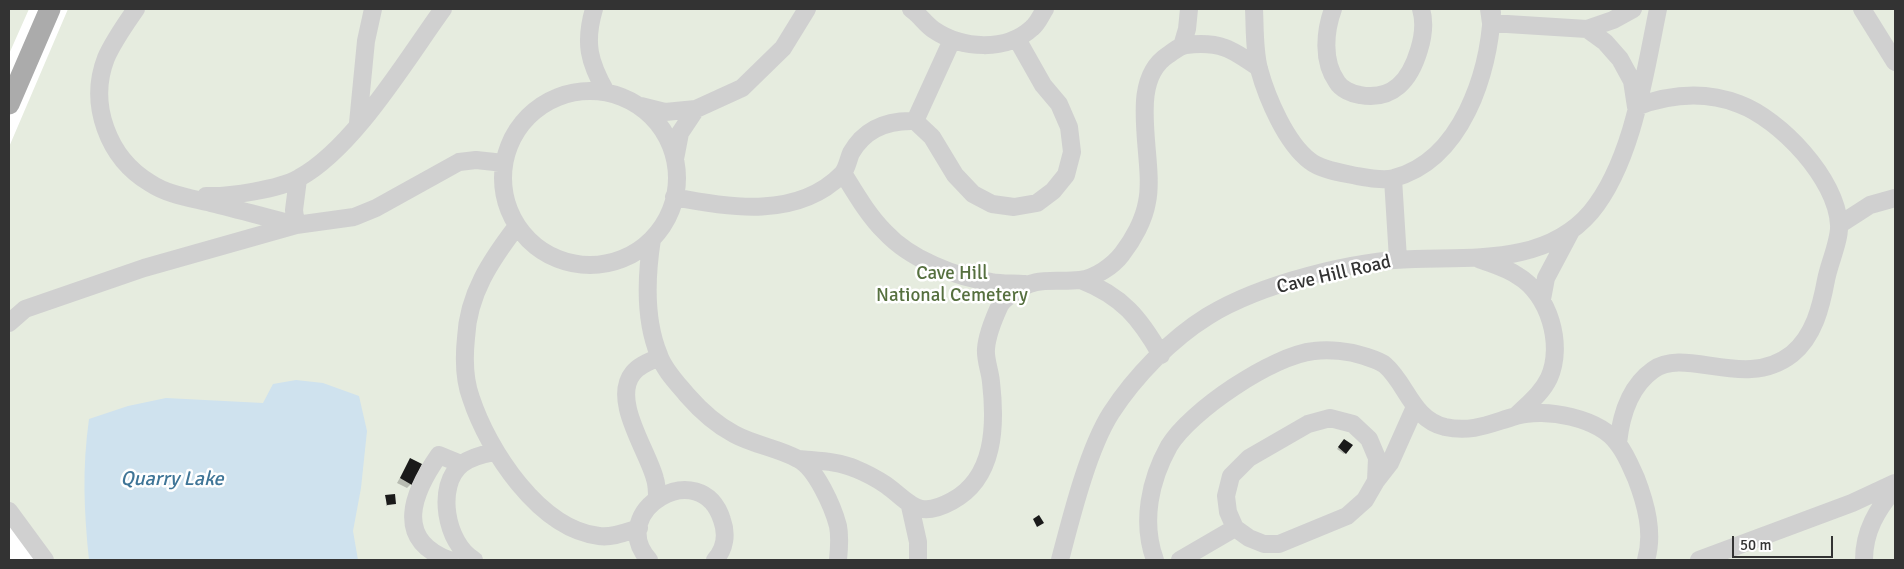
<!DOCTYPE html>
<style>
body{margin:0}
#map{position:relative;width:1904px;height:569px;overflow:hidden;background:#fff;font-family:Signika,sans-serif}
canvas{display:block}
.frame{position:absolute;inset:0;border:10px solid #333;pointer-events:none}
.scale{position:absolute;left:1732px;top:536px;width:101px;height:22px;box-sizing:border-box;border:2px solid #333;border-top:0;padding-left:6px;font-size:15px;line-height:18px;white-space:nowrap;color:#333;-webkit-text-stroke:4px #fff;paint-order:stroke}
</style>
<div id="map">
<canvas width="1904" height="569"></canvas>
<div class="frame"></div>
<div class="scale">50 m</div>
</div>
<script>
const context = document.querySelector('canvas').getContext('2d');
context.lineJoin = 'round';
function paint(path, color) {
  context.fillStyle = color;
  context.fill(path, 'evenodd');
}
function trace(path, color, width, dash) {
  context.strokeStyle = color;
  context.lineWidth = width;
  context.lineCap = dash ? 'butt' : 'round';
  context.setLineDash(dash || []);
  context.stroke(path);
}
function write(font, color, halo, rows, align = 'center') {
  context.font = font + ' Signika,sans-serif';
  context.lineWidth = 5;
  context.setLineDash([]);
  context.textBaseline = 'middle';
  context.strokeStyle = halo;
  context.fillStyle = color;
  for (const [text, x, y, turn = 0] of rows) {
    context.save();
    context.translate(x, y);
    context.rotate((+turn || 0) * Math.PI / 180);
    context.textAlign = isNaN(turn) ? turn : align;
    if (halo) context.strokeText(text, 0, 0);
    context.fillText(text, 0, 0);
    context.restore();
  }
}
paint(new Path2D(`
 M 9,9 L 29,9 L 9,54 Z
 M 68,9 L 1895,9 L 1895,560 L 35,560 L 9,525 L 9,147 Z`), '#e6ecdf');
paint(new Path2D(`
 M 296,380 L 323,383 L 359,396 L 367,431 L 361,488 L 353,531 L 358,560 L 89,560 C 84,511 82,469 89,419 L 128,406 L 166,398 L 263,403 L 273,384 Z`), '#cfe2ee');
paint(new Path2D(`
 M 1342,442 L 1345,453 L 1344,454 L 1337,449 Z
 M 410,460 L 411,484 L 407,488 L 397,483 Z
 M 386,497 L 395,503 L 386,506 Z`), '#0003');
paint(new Path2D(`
 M 1344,439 L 1353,445 L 1346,454 L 1338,447 Z
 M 410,458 L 422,464 L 412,485 L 400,478 Z
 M 395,494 L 396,504 L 387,505 L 385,495 Z
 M 1039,515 L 1044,523 L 1037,527 L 1033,519 Z`), '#1a1a1a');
trace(new Path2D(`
 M 136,9 C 125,25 114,40 106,58 C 88,104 108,158 150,183 C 168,195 191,198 211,203 C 240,210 268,218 296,225 L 294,210 L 298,179
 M 594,9 C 584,43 589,62 606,92
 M 911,9 C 920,15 925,24 934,30 C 962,49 1006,52 1032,28 C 1038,23 1041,15 1045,9
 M 1254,9 C 1255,28 1254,50 1259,69 C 1267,98 1286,143 1310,161 C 1321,170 1343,173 1357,176 C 1368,178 1384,181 1394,178 C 1462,160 1489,73 1492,12
 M 1333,9 C 1325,31 1322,61 1337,82 C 1341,89 1352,94 1360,95 C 1393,101 1410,80 1419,50 C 1423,37 1425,22 1421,9
 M 1489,9 L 1491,23 L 1587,29 L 1605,42 L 1620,59 L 1632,81 L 1636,107 C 1670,94 1705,91 1739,104 C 1780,119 1837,179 1839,225 C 1840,240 1829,264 1826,280 C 1821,307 1814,336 1792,354 C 1745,391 1686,346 1653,370 C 1629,387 1621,415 1618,443
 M 1862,9 L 1895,62
 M 1587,29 L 1613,20 L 1633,9
 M 1182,46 L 1187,29 L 1189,9
 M503 178a87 87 0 1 1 174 0a87 87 0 1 1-174 0Z
 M 641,106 L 665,112 L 696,109 L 742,88 L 783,48 L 807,9
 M 915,121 L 952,40
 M 358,123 L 366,41 L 373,9
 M 675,159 L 680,133 L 696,109
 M 843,173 C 856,194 868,215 885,232 C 910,259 955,277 991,282 C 1002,284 1014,283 1025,284
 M 1393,179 L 1398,259
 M 206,196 C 229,197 280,189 299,178 C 354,148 406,60 443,9
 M 674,197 C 729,208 798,219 842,174 C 847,169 848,160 851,153 C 865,128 888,120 915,121 L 932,137 L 955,175 L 973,194 L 992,204 L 1014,207 L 1037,203 L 1053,191 L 1066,175 L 1072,152 L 1069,127 L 1059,104 L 1043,85 L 1017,39
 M 1839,225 L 1870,205 L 1895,198
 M 517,226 C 491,260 468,294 466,338 C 464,357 464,379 471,398 C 488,450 539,529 599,536 C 612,538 626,532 639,528
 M 652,239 C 646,277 644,319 659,355 C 664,370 678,384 687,395 C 701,411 715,424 734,434 C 754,445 778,448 798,459 C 816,468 833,507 838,526 C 840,536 839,550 838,560
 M 1479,259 C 1492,264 1507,268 1518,276 C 1549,294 1564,345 1549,378 C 1542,393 1528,404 1516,416
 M 1081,280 C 1122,296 1140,318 1161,355
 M 1542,299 L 1546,278 L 1571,231
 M 9,323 L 25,309 L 144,268 L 296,225 L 354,217 L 376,208 L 459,162 L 476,160 L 504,163
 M 1330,418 L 1353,424 L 1369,439 L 1377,458 L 1376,481 L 1365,500 L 1347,516 L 1279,544 L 1264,544 L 1249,538 L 1235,528 L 1228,512 L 1226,496 L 1231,476 L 1249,458 L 1308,424 Z
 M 799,459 C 818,461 838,461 856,469 C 866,473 877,479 886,485 C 911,503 917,520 952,501 C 995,478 996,425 991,382 C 990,371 985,359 986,349 C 987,334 994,318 1000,305 C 1003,300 1008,297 1012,294 C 1036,275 1053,283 1080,280 C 1095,278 1113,266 1122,254 C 1133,240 1144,220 1147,202 C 1156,159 1125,83 1168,55 C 1174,51 1179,46 1186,45 C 1220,41 1232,49 1259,68
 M 1376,481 L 1390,463 L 1415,407
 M 657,498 C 657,492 657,485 655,479 C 648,451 611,400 633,373 C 639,365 651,361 659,357
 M 910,506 L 918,542 L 918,560
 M 9,511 L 45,560
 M 449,560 C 393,539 413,492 439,455 L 461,464
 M 474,560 C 446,544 435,485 462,464 C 471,457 484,454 495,452
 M 649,560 C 605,511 701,454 722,520 C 727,534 725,549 715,560
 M 1060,560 C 1071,518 1088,449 1111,413 C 1135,376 1171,339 1208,316 C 1260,284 1354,260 1415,259 C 1475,257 1547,264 1591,212 C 1633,161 1645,72 1658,9
 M 1155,560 C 1141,522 1150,480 1169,446 C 1190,411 1273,355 1314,351 C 1329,349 1349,351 1364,356 C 1370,358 1380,361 1385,365 C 1407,384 1412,419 1445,427 C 1473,433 1491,423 1516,416 C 1545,407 1600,418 1618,444 C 1626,454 1631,467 1636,478 C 1646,504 1654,533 1646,560
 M 1180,560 L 1235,528
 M 1699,560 L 1852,503 L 1895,483
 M 1864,560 C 1864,531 1877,510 1895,488`), '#d0d0d0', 18);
trace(new Path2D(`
 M 9,104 L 50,9`), '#ababab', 21);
write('19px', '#56703f', '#fff', [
 ["Cave Hill",952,274],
 ["National Cemetery",952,296]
]);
write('19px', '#333', '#fff', [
 ["Cave Hill Road",1334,275,-13]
]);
write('italic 20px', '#3f7597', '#fff', [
 ["Quarry Lake",172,480]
]);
</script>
